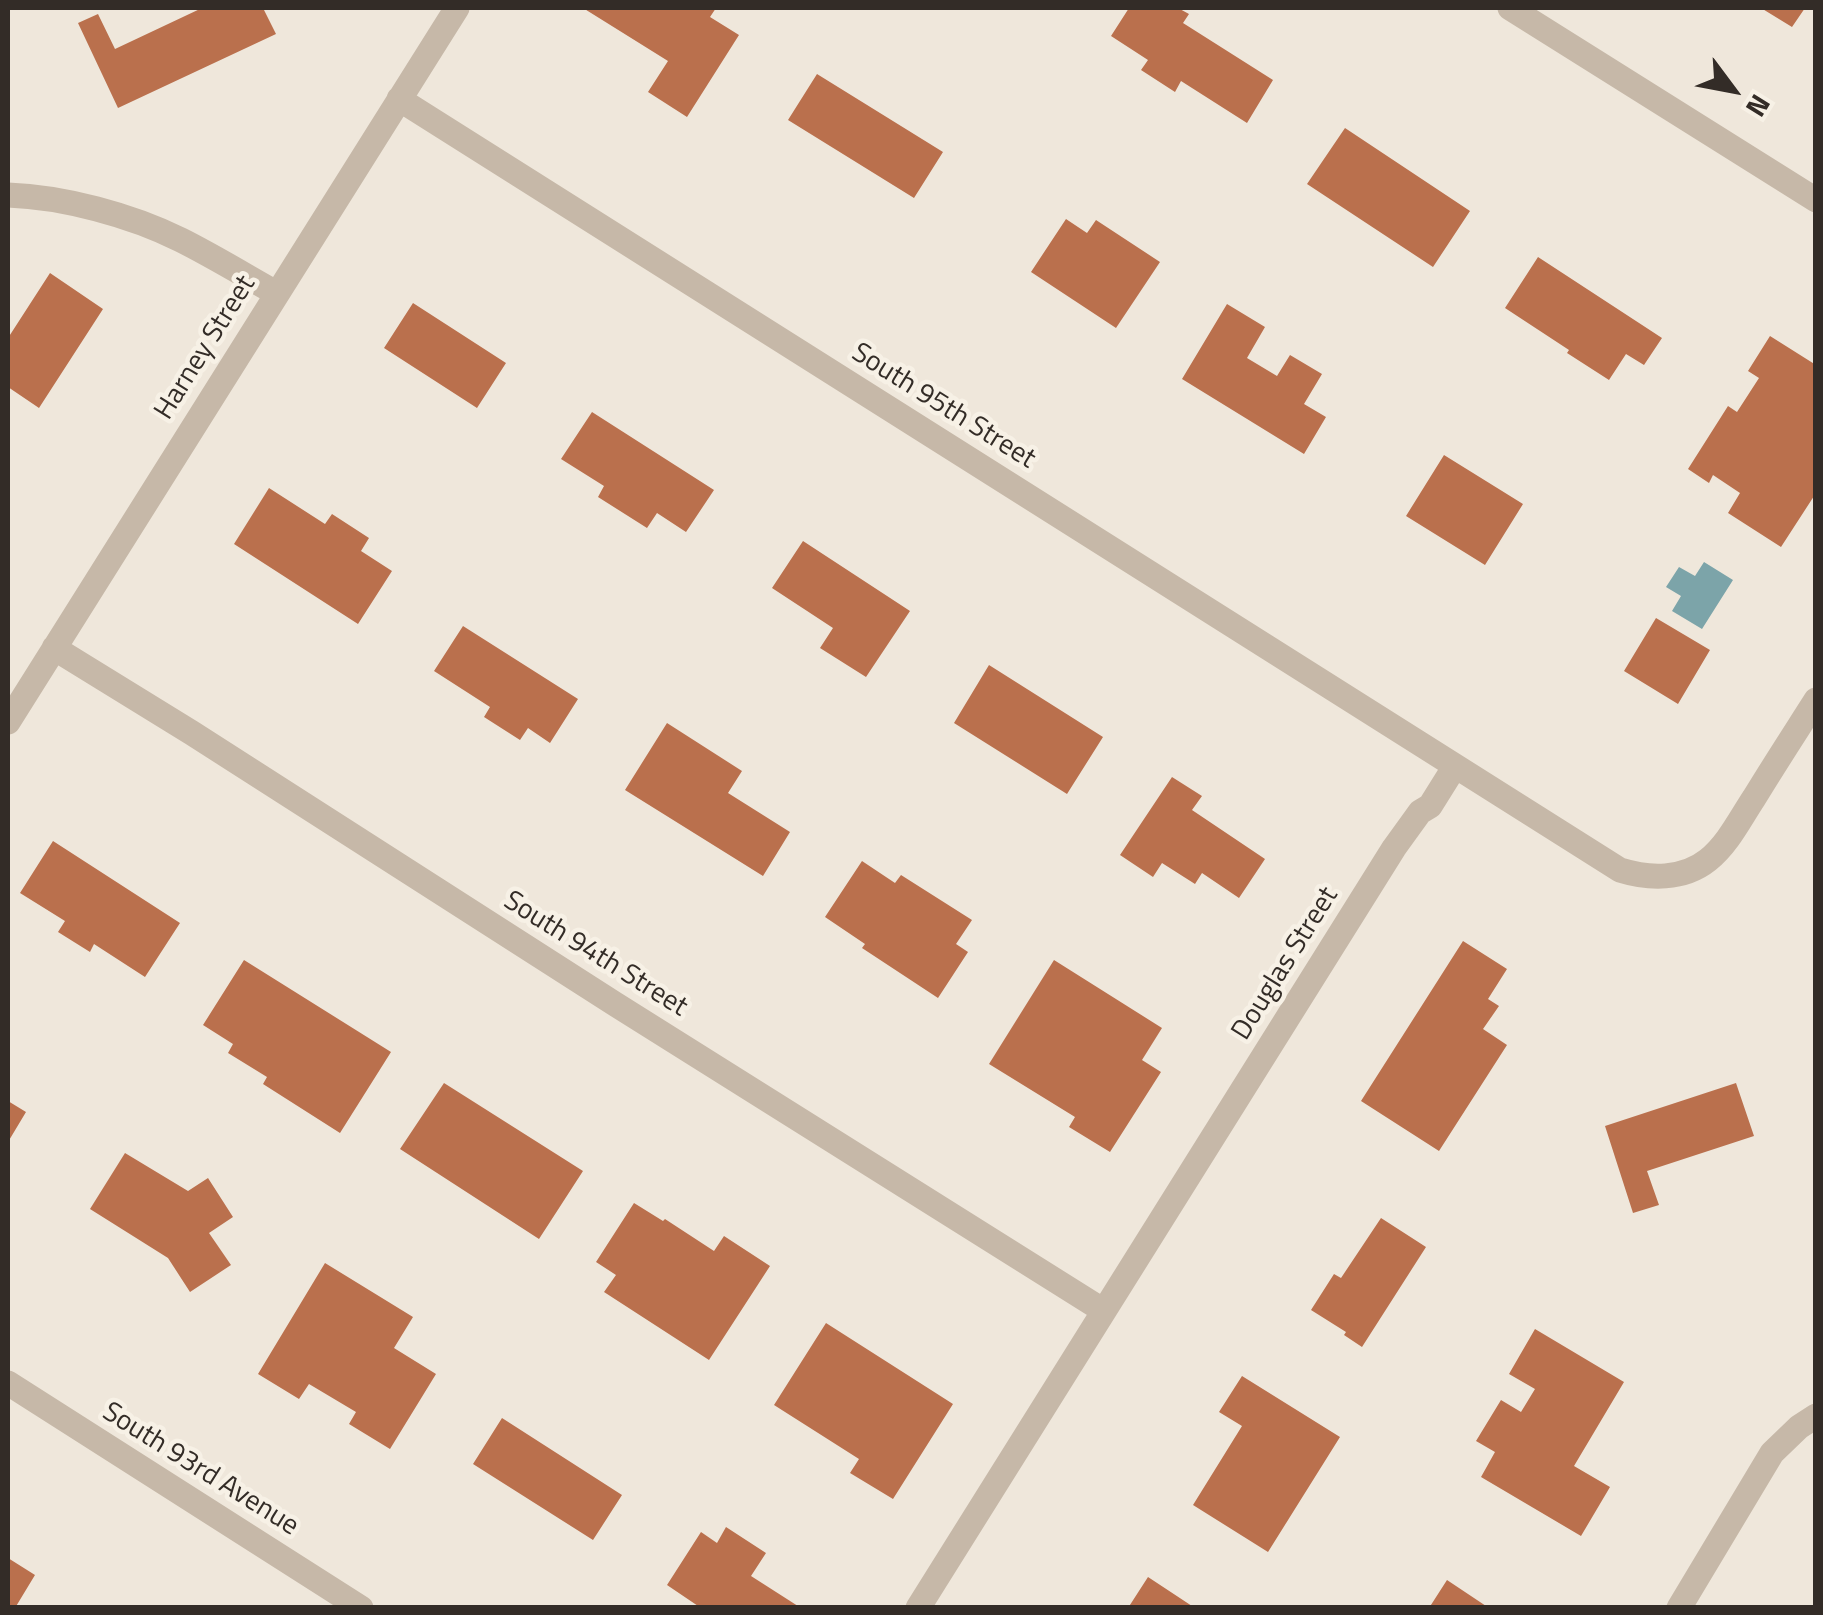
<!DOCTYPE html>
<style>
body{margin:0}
#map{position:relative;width:1823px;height:1615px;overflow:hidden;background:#efe7db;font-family:"Titillium Web",sans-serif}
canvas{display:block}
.frame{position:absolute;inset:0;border:10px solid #332c27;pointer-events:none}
.north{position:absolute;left:1683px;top:40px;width:100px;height:100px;-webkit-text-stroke:8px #f7f1e6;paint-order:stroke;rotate:122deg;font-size:28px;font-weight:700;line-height:40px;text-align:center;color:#332c27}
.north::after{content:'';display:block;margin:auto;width:35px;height:45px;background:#332c27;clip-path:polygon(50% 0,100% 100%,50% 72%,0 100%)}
</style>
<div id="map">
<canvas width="1823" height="1615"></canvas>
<div class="frame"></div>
<div class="north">N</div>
</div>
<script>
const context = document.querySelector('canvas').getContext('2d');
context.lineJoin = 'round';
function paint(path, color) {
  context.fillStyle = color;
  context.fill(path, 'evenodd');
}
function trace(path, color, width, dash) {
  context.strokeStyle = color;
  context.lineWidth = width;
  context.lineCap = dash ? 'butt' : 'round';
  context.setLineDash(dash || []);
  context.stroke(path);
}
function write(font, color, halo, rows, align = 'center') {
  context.font = font + ' "Titillium Web",sans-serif';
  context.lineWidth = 9;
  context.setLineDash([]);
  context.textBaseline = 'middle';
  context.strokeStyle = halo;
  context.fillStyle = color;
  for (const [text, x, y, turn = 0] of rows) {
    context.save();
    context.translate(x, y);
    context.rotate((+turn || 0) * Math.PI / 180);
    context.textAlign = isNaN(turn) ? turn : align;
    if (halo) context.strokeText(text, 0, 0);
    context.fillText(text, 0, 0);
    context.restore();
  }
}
paint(new Path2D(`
 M 1704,562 L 1733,580 L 1702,629 L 1672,611 L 1681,596 L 1666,587 L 1679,567 L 1695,576 Z`), '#7ca4a9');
paint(new Path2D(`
 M 202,8 L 263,8 L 276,34 L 118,108 L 78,23 L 98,14 L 115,49 Z
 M 583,8 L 716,8 L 710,17 L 739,35 L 687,117 L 648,92 L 668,61 Z
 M 1129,8 L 1178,8 L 1189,14 L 1183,23 L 1273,80 L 1247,123 L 1181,81 L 1175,92 L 1141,70 L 1148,60 L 1111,36 Z
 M 1761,8 L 1805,8 L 1792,27 Z
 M 817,74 L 943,152 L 914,198 L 788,120 Z
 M 1345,128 L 1470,211 L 1433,267 L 1307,184 Z
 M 1066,219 L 1087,233 L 1096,220 L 1160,262 L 1116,328 L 1031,272 Z
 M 1538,257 L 1662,338 L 1644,365 L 1626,354 L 1609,380 L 1567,353 L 1569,350 L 1505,308 Z
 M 50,273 L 103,309 L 39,408 L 8,387 L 8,338 Z
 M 413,303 L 506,363 L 477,408 L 384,348 Z
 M 1227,304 L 1265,327 L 1247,358 L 1277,376 L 1290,355 L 1322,374 L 1304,404 L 1326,417 L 1304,454 L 1182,379 Z
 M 1770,336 L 1816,365 L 1816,493 L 1781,547 L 1728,513 L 1740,493 L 1713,475 L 1709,483 L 1688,469 L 1728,406 L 1737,412 L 1759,378 L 1748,371 Z
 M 592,412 L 714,490 L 686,532 L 657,513 L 647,528 L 598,497 L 604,486 L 561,459 Z
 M 1444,455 L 1523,504 L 1485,565 L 1406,516 Z
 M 269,488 L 325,524 L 332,514 L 369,538 L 361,551 L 392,571 L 358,624 L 234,544 Z
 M 803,541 L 910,611 L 866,677 L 820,648 L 833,628 L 772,588 Z
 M 1656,618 L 1710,650 L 1678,704 L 1624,671 Z
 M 463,626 L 578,699 L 550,743 L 528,728 L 520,740 L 484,717 L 490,707 L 434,671 Z
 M 989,665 L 1103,737 L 1067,794 L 954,723 Z
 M 667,723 L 742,771 L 728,793 L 790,832 L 763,876 L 625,790 Z
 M 1172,777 L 1202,796 L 1192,810 L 1265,859 L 1239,898 L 1202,873 L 1195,884 L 1162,863 L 1153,877 L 1120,855 Z
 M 53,841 L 180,923 L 145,977 L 94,944 L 90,952 L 58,932 L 65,921 L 20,893 Z
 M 862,861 L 895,883 L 901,875 L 972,920 L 956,944 L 968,952 L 938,998 L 862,948 L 865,944 L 825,917 Z
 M 1463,941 L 1507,969 L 1488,999 L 1499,1006 L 1483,1029 L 1507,1045 L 1439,1151 L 1361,1101 Z
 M 244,960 L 391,1052 L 340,1133 L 263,1084 L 267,1077 L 228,1053 L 233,1044 L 203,1025 Z
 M 1054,960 L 1162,1028 L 1142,1060 L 1161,1072 L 1110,1152 L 1069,1127 L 1075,1117 L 989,1064 Z
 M 444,1083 L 583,1171 L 539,1239 L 400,1149 Z
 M 1736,1083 L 1754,1136 L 1647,1171 L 1659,1205 L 1633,1213 L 1605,1126 Z
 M 8,1101 L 26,1112 L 8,1142 Z
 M 125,1153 L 188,1191 L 208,1178 L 233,1217 L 209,1233 L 231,1265 L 190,1292 L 168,1258 L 90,1209 Z
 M 634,1203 L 663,1221 L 665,1219 L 714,1251 L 724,1236 L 770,1266 L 709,1360 L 604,1292 L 616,1275 L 596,1262 Z
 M 1381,1218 L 1426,1247 L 1362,1347 L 1344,1335 L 1346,1332 L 1311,1310 L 1334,1274 L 1341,1278 Z
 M 325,1263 L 413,1317 L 394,1348 L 436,1374 L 390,1449 L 349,1424 L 356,1412 L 309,1384 L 299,1399 L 258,1374 Z
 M 826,1323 L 953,1404 L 893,1499 L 850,1473 L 859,1459 L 774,1405 Z
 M 1535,1329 L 1624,1382 L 1574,1466 L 1610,1487 L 1581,1536 L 1481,1477 L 1495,1452 L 1476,1441 L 1501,1400 L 1521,1412 L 1535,1389 L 1509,1374 Z
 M 1242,1376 L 1340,1437 L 1268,1552 L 1193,1505 L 1242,1426 L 1219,1412 Z
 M 502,1418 L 622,1495 L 593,1540 L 473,1464 Z
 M 726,1527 L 766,1553 L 751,1576 L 801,1608 L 701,1608 L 667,1585 L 701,1532 L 717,1543 Z
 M 8,1558 L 35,1575 L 15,1608 L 8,1608 Z
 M 1148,1577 L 1195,1608 L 1128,1608 Z
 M 1447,1580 L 1489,1608 L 1429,1608 Z`), '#ba704d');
trace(new Path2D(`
 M 399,99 L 1620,870 C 1649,879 1683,880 1708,860 C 1728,844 1740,819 1754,798 C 1774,765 1795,733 1816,700
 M 8,195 C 63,197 131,215 181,240 C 213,256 244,275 276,293
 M 54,648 L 192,733 L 615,1004 L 1104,1311
 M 8,722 L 457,8
 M 8,1383 L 361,1608
 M 918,1608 L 1394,848 L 1420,812 L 1430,806 L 1455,766
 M 1679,1608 L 1772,1453 L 1799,1427 L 1816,1416`), '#c6b8a8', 25);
trace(new Path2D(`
 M 1510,8 L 1816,200`), '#c6b8a8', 25);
write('28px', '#332c27', '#f7f1e6', [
 ["Harney Street",206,348,-58],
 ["South 95th Street",943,407,32],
 ["South 94th Street",595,955,32],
 ["Douglas Street",1286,964,-58],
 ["South 93rd Avenue",200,1470,32]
]);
</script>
